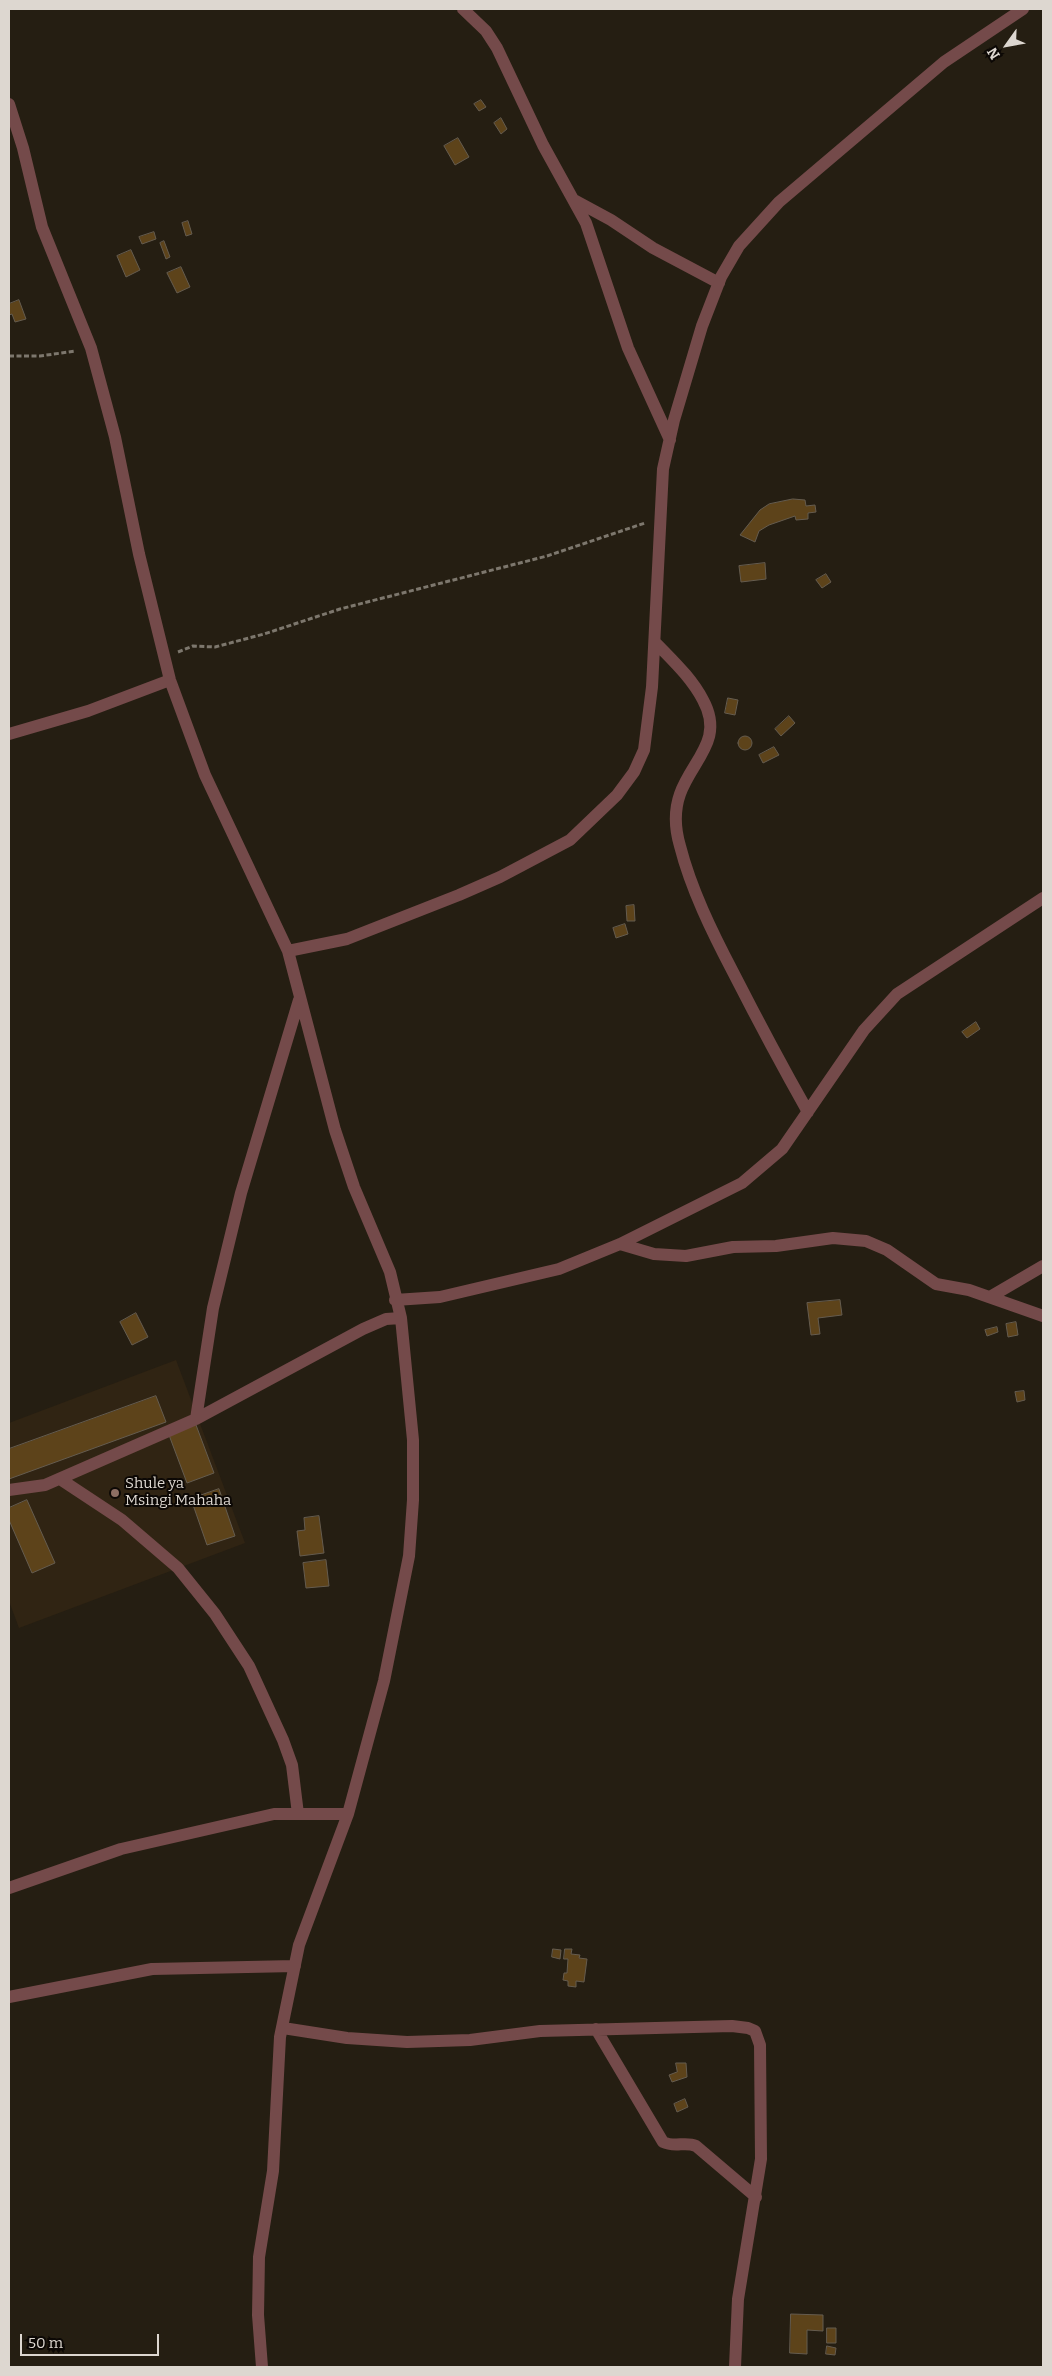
<!DOCTYPE html>
<style>
body{margin:0}
#map{position:relative;width:1052px;height:2376px;overflow:hidden;background:#251e12;font-family:Bitter,serif}
canvas{display:block}
.frame{position:absolute;inset:0;border:10px solid #ddd7d0;pointer-events:none}
.north{position:absolute;left:982px;top:20px;width:50px;height:50px;-webkit-text-stroke:4px #0c0805;paint-order:stroke;rotate:238deg;font-size:14px;font-weight:700;line-height:20px;text-align:center;color:#ddd7d0}
.north::after{content:'';display:block;margin:auto;width:18px;height:22px;background:#ddd7d0;clip-path:polygon(50% 0,100% 100%,50% 72%,0 100%)}
.scale{position:absolute;left:20px;top:2334px;width:139px;height:22px;box-sizing:border-box;border:2px solid #ddd7d0;border-top:0;padding-left:6px;font-size:15px;line-height:18px;white-space:nowrap;color:#ddd7d0;-webkit-text-stroke:4px #0c0805;paint-order:stroke}
</style>
<div id="map">
<canvas width="1052" height="2376"></canvas>
<div class="frame"></div>
<div class="north">N</div>
<div class="scale">50 m</div>
</div>
<script>
const context = document.querySelector('canvas').getContext('2d');
context.lineJoin = 'round';
function paint(path, color) {
  context.fillStyle = color;
  context.fill(path, 'evenodd');
}
function trace(path, color, width, dash) {
  context.strokeStyle = color;
  context.lineWidth = width;
  context.lineCap = dash ? 'butt' : 'round';
  context.setLineDash(dash || []);
  context.stroke(path);
}
function write(font, color, halo, rows, align = 'center') {
  context.font = font + ' Bitter,serif';
  context.lineWidth = 4;
  context.setLineDash([]);
  context.textBaseline = 'middle';
  context.strokeStyle = halo;
  context.fillStyle = color;
  for (const [text, x, y, turn = 0] of rows) {
    context.save();
    context.translate(x, y);
    context.rotate((+turn || 0) * Math.PI / 180);
    context.textAlign = isNaN(turn) ? turn : align;
    if (halo) context.strokeText(text, 0, 0);
    context.fillText(text, 0, 0);
    context.restore();
  }
}
paint(new Path2D(`
 M 176,1360 L 245,1543 L 19,1628 L 9,1601 L 9,1423 Z`), '#302413');
const building = new Path2D(`
 M 481,100 L 486,107 L 479,111 L 474,104 Z
 M 501,118 L 507,129 L 501,134 L 494,123 Z
 M 458,138 L 469,157 L 455,165 L 444,146 Z
 M 188,221 L 192,234 L 186,236 L 182,223 Z
 M 154,232 L 156,239 L 142,244 L 139,237 Z
 M 164,241 L 170,257 L 166,259 L 160,243 Z
 M 131,250 L 140,270 L 126,277 L 117,256 Z
 M 181,267 L 190,287 L 177,293 L 167,273 Z
 M 19,300 L 26,319 L 15,322 L 12,314 L 9,315 L 9,304 Z
 M 793,499 L 805,500 L 806,506 L 815,505 L 816,512 L 808,513 L 808,519 L 796,520 L 795,516 L 769,525 L 759,531 L 755,542 L 740,535 L 760,510 L 769,504 Z
 M 765,563 L 766,579 L 741,582 L 739,566 Z
 M 826,574 L 831,582 L 822,588 L 816,580 Z
 M 728,698 L 738,700 L 735,715 L 725,713 Z
 M 789,716 L 795,723 L 781,736 L 775,729 Z
 M738 743a7 7 0 1 1 14 0a7 7 0 1 1-14 0Z
 M 774,747 L 779,755 L 763,763 L 759,755 Z
 M 634,905 L 635,921 L 627,921 L 626,906 Z
 M 625,924 L 628,934 L 616,938 L 613,928 Z
 M 976,1022 L 980,1029 L 967,1038 L 962,1032 Z
 M 840,1300 L 842,1315 L 818,1318 L 820,1334 L 811,1335 L 807,1303 Z
 M 136,1313 L 148,1337 L 132,1345 L 120,1322 Z
 M 1016,1322 L 1018,1335 L 1008,1337 L 1006,1324 Z
 M 997,1327 L 998,1332 L 987,1336 L 985,1330 Z
 M 1024,1391 L 1025,1400 L 1017,1402 L 1015,1392 Z
 M 156,1396 L 166,1422 L 9,1479 L 9,1449 Z
 M 196,1425 L 214,1473 L 187,1483 L 169,1435 Z
 M 219,1489 L 235,1536 L 207,1545 L 191,1499 Z
 M 27,1500 L 55,1563 L 32,1573 L 9,1520 L 9,1508 Z
 M 319,1516 L 324,1553 L 300,1556 L 297,1531 L 305,1530 L 304,1518 Z
 M 326,1560 L 329,1586 L 306,1588 L 303,1563 Z
 M 553,1949 L 561,1950 L 560,1959 L 552,1957 Z
 M 565,1949 L 572,1949 L 571,1954 L 580,1955 L 579,1958 L 587,1959 L 584,1982 L 576,1981 L 576,1987 L 568,1986 L 568,1981 L 563,1980 L 564,1973 L 567,1973 L 568,1959 L 564,1959 Z
 M 676,2063 L 686,2063 L 687,2077 L 672,2082 L 669,2075 L 677,2072 Z
 M 685,2099 L 688,2107 L 677,2112 L 674,2104 Z
 M 791,2314 L 823,2315 L 823,2331 L 807,2330 L 807,2354 L 790,2353 Z
 M 827,2328 L 836,2328 L 836,2343 L 827,2343 Z
 M 827,2346 L 836,2348 L 835,2355 L 826,2354 Z`);
paint(building, '#5d431a');
trace(building, '#655c4f', 1);
trace(new Path2D(`
 M 9,356 L 40,356 L 76,351
 M 178,652 L 193,646 L 215,647 L 264,634 L 340,609 L 547,556 L 645,523`), '#7d776d', 3, [5, 2.5]);
trace(new Path2D(`
 M 463,9 L 486,31 L 497,48 L 543,145 L 586,223 L 628,348 L 670,440
 M 9,104 L 23,148 L 42,227 L 91,348 L 115,437 L 139,554 L 170,680 L 205,775 L 288,951 L 335,1130 L 354,1187 L 390,1272 L 401,1318 L 413,1440 L 413,1500 L 409,1556 L 384,1681 L 348,1814 L 299,1945 L 280,2037 L 273,2171 L 259,2257 L 258,2315 L 262,2367
 M 574,200 L 611,220 L 653,248 L 719,283
 M 655,642 C 672,660 691,677 703,700 C 725,740 692,760 680,794 C 674,811 675,829 680,846 C 691,889 712,932 733,972 C 757,1019 782,1066 808,1112
 M 9,734 L 88,711 L 170,680
 M 288,951 L 347,939 L 459,895 L 500,877 L 570,840 L 617,795 L 634,772 L 644,750 L 652,687 L 663,469 L 674,420 L 702,326 L 721,277 L 739,246 L 779,202 L 944,62 L 1023,9
 M 620,1244 L 654,1254 L 686,1256 L 733,1247 L 776,1246 L 833,1238 L 866,1241 L 887,1250 L 936,1284 L 969,1290 L 1043,1316
 M 990,1297 L 1043,1266
 M 395,1300 L 440,1297 L 559,1269 L 620,1244 L 742,1183 L 782,1149 L 864,1030 L 897,994 L 1043,898
 M 196,1419 L 213,1308 L 241,1193 L 299,1000
 M 60,1479 L 122,1520 L 178,1568 L 215,1614 L 249,1666 L 283,1740 L 292,1765 L 298,1814
 M 9,1490 L 45,1485 L 196,1419 L 363,1329 L 386,1319 L 401,1318
 M 9,1888 L 121,1849 L 274,1814 L 348,1814
 M 9,1997 L 152,1969 L 295,1966
 M 283,2028 L 347,2038 L 407,2042 L 470,2040 L 540,2031 L 732,2026 L 748,2028 L 755,2031 L 760,2045 L 761,2159 L 738,2299 L 735,2367
 M 596,2029 L 663,2142 C 675,2148 685,2141 696,2146 L 756,2197`), '#744a4a', 12);
for (const [x, y, r, color] of [
 [115,1493,5,"#8d6e63"]
]) {
  const dot = new Path2D();
  dot.arc(x, y, r, 0, 2 * Math.PI);
  context.fillStyle = color;
  context.fill(dot);
  trace(dot, '#0c0805', 2);
}
write('15px', '#ddd7d0', '#0c0805', [
 ["Shule ya",125,1484],
 ["Msingi Mahaha",125,1501]
], 'left');
</script>
